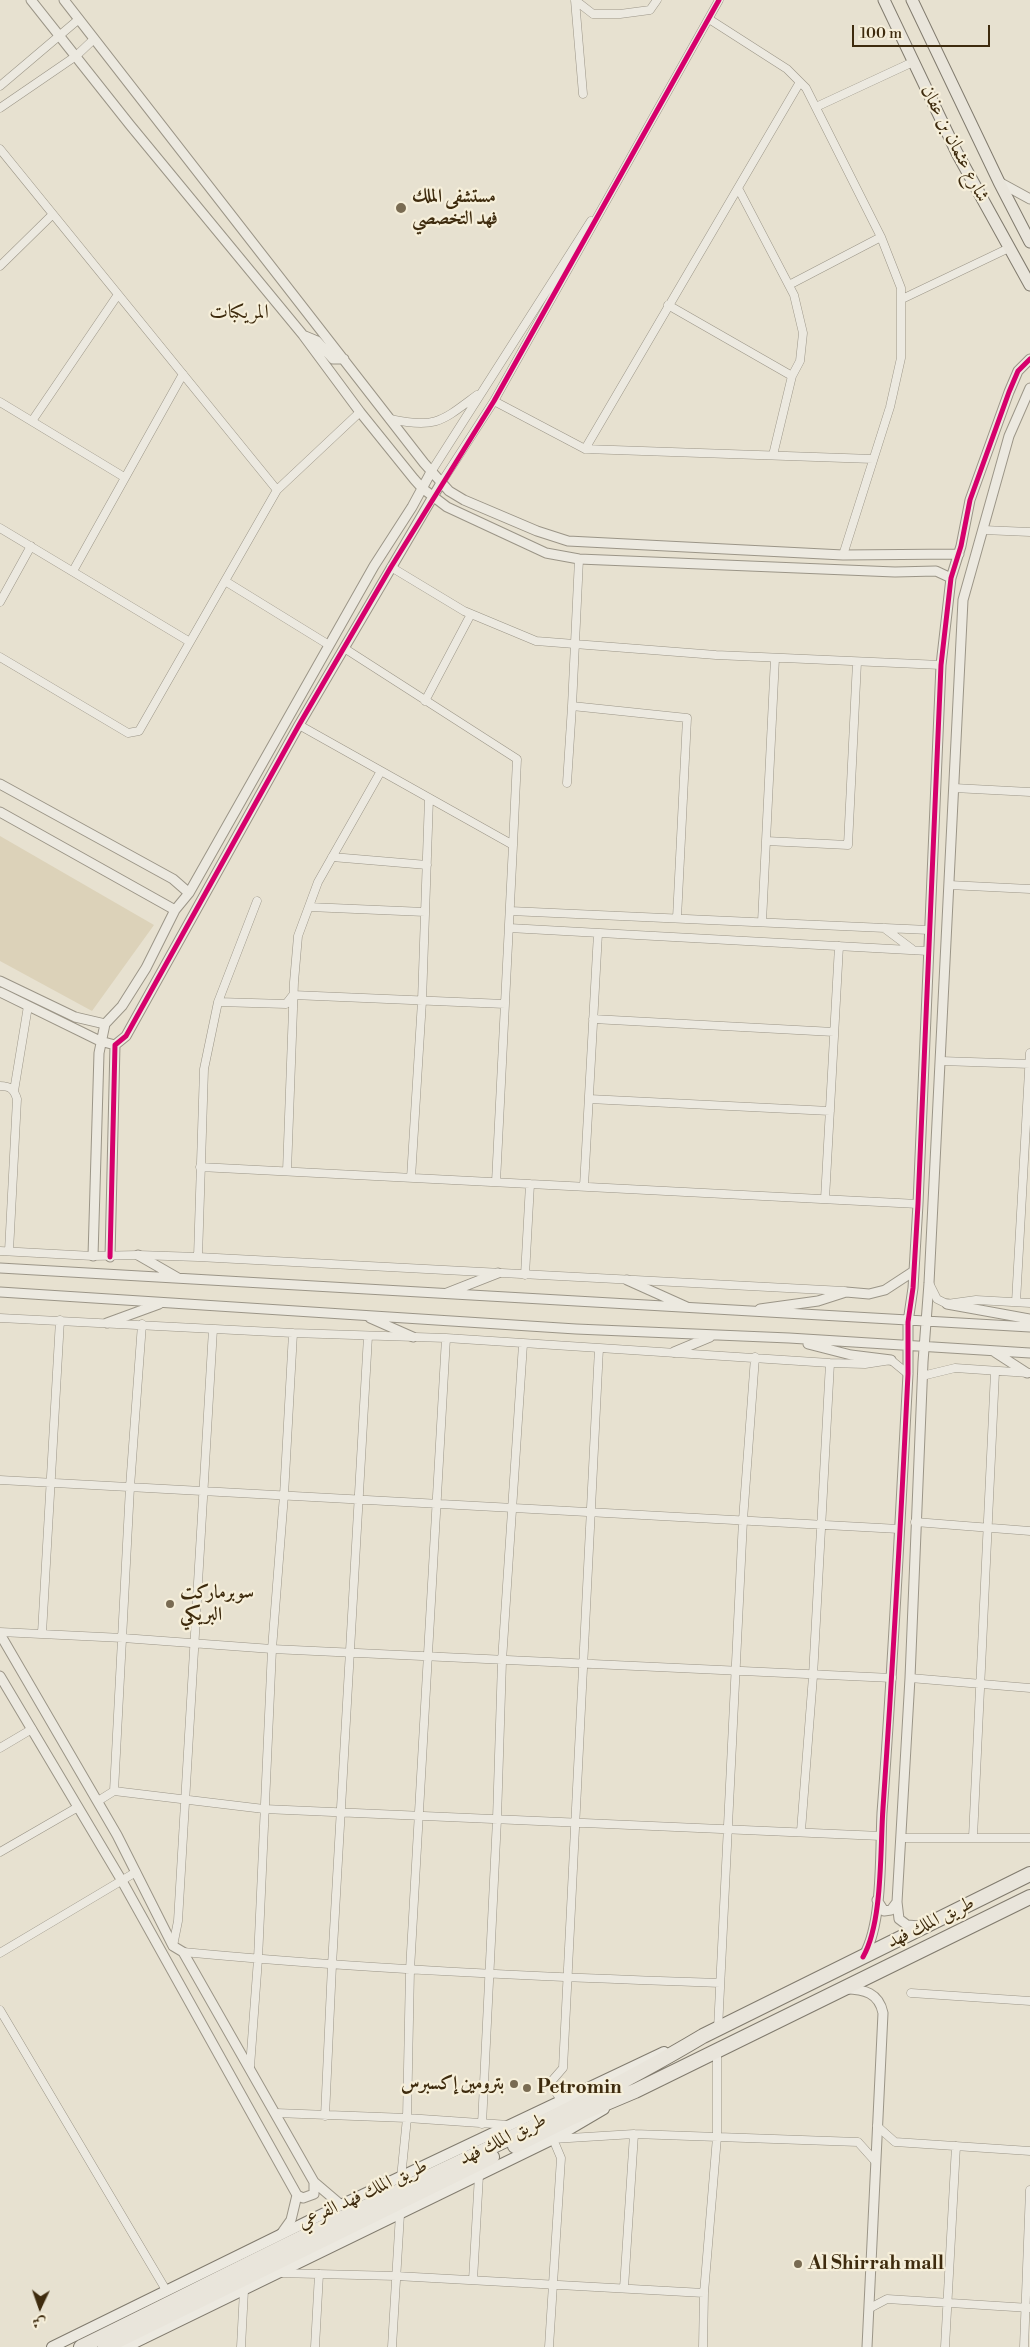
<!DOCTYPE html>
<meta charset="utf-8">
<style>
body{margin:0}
#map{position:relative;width:1030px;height:2347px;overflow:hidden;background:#e7e1d0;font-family:"Libre Bodoni",Amiri,serif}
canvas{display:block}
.north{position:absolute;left:15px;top:2282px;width:50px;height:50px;-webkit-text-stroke:4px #f6efda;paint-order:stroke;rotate:183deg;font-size:14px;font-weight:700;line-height:20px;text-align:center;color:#3e2b0e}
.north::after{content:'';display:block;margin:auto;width:18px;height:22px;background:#3e2b0e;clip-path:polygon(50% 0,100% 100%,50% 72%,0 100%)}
.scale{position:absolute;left:852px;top:25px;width:138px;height:22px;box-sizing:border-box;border:2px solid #3e2b0e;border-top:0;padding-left:6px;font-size:15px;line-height:18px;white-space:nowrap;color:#3e2b0e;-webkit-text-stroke:4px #f6efda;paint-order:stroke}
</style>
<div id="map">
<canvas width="1030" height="2347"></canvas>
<div class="north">ش</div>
<div class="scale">100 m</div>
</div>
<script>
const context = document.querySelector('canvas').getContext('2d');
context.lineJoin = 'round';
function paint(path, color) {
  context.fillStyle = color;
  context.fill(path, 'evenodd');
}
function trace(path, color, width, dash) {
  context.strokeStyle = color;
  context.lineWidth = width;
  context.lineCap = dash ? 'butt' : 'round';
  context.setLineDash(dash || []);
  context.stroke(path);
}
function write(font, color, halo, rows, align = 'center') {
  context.font = font + ' "Libre Bodoni",Amiri,serif';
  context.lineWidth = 4.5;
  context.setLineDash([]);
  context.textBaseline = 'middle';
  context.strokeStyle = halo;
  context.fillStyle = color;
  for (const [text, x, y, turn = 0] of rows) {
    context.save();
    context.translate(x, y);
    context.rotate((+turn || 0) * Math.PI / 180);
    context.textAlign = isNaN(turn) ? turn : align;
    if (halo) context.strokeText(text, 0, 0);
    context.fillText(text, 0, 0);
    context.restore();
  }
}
paint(new Path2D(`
 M 0,836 L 154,925 L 92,1011 L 0,961 Z`), '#dcd2b9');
const minor = new Path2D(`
 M 575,0 L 583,94
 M 575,0 L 593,14 L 620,14 L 650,10 L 657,0
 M 709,19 L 787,69 L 806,88 L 881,237 L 901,288 L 901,358 L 890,407 L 843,555
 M 0,86 L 79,19
 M 816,107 L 913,62
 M 0,108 L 76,56 L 94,39
 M 0,149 L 277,490
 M 738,188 L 794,295 L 803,333 L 800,361 L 792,376 L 773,455
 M 0,266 L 52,215
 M 789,285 L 881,237
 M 902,299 L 1009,248
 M 668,305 L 792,376
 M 494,401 L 585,449 L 873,459
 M 0,402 L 124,477
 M 390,419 C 436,429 442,421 477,395
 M 32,421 L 117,296
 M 585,449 L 800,82
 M 431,472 L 591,221
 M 441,483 L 494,401 L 719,0
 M 0,528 L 190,642
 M 983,530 L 1030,532
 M 579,559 L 572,706 L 687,718 L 677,918
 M 391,567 L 464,611 L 536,641 L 716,655 L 941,665
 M 73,571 L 183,374
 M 225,581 L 329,645
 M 0,602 L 31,546
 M 344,648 L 517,759 L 513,845
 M 0,657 L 128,733 L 139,731 L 277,490 L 360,412
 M 425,701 L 471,614
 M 299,725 L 513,845 L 496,1182
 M 567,783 L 572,706
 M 954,788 L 1030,792
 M 766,841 L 848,845 L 857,662
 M 332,857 L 427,865
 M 949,885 L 1030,889
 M 309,907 L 425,912
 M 510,911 L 929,930
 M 762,922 L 775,658
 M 509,928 L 928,951
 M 884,928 L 912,949
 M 218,1002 L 286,1004 L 293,995 L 505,1004
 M 593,1019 L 834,1032
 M 941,1061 L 1030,1064
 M 0,1086 C 10,1086 14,1089 17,1099 L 9,1251
 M 14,1091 L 28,1006
 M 589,1099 L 830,1111
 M 200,1167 L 918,1204
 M 287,1171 L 294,982 L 298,936 L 318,882 L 381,771
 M 411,1178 L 422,1001 L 429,798
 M 584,1186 L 598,933
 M 825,1199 L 839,946
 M 0,1251 L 93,1256 L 138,1255 L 198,1257 L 844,1291
 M 198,1257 L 204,1069 L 218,1002 L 257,901
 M 525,1275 L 530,1184
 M 929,1283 L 937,1299 L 947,1304 L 976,1300 L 1030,1303
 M 1016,1302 L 1030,1053
 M 0,1318 L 293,1333 L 446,1338 L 830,1363 L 865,1364 L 891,1360 L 908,1374
 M 922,1376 L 955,1368 L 1029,1373
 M 0,1480 L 899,1529
 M 915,1522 L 1030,1531
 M 0,1632 L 123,1638 L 272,1649 L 892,1678
 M 42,1633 L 60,1320
 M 910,1678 L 1030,1688
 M 0,1748 L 32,1729
 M 114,1791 L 130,1487 L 142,1324
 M 98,1801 L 114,1791 L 264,1809 L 881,1836
 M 801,1831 L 813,1676 L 830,1363
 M 973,1837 L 995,1372
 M 901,1838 L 1030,1838
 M 0,1852 L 78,1807
 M 173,1946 L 178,1921 L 213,1329
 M 183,1952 C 362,1969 541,1977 720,1983
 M 0,1953 L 136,1872
 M 911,1993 L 1030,2001
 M 0,2010 L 166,2290
 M 718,2029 L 743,1520 L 755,1357
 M 250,2067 L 258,1959 L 272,1649 L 284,1495 L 293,1333
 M 561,2100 L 550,2083 L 563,2068 L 599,1348
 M 276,2113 L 407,2118 L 509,2125
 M 325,2116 L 332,1965 L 368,1336
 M 482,2124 L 497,1819 L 502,1661 L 523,1344
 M 877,2126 L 895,2142 L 1030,2151
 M 401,2178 L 407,2118 L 410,1970 L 446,1338
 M 279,2273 L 396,2276 L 704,2293
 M 473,2280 L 479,2175
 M 624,2288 L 634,2134
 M 870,2308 L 887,2299 L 1030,2308
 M 241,2347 L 244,2290
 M 315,2347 L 319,2274
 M 392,2347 L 400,2214
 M 549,2347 L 561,2158 L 553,2139 L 634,2134 L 858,2142 L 875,2161
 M 703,2347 L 704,2293 L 717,2137 L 717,2050
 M 945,2347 L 956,2146
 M 1024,2347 L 1030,2190`);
const tertiary = new Path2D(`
 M 31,0 L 130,125 L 303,335 L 360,412 L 414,479 L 422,488 L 447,507 L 546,553 L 579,559 L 895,572 L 936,571 L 951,578
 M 64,0 L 424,463 L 449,491 L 464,500 L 537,531 L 568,541 L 843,555 L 959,554
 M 999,182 L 1030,199
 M 305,336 L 317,341 L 333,359 L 344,359
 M 0,784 L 173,879 L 189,893
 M 0,812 L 175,910
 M 0,981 L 75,1017 L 105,1024
 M 0,992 L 100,1041 L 115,1045
 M 138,1255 L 178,1278
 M 93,1256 L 99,1053 L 105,1024 L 122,1006 L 146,968 L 175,910 L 189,893 L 374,566 L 412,507 L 431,472
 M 110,1257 L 115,1045 L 126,1036 L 299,725 L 441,483
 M 0,1268 L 1030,1327
 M 627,1280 L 687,1307
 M 0,1292 L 576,1329 L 789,1338 L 1030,1353
 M 447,1293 L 498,1273
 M 947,1304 L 1030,1319
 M 760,1309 L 818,1301 L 846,1292 L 869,1294 L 885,1290 L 914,1271
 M 370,1318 L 413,1337
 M 107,1323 L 159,1304
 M 808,1344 L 851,1355 L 891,1360
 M 993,1351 L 1027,1373
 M 674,1352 L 710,1337
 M 0,1634 L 117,1835 L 173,1946 L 183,1952 L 314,2182 L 341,2205
 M 0,1676 L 122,1881 L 297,2195 L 291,2220 L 281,2234
 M 877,1900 L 884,1911 L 891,1910 L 897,1902
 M 920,1926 L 907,1925 L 899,1919 L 897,1902 L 910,1678 L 923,1362 L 929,1283 L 963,600 L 1009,436 L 1030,388
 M 864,1955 C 883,1923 880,1852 882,1813 C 893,1667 900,1520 908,1374 L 908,1322 L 913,1288 L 918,1204 L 941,665 L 951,578 L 961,546 L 970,500 L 1009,392 L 1018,371 L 1030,359
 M 846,1989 C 864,1989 879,1993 883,2013 L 867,2347
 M 297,2195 L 303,2198 L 314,2194 L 314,2182`);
const secondary = new Path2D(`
 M 52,2347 L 341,2205 L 664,2052
 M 126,2347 L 553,2139 L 604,2109`);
const primary = new Path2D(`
 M 884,0 L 957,153 L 1030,285
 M 912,0 L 999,182 L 1030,242`);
const motorway = new Path2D(`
 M 515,2146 L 571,2118 L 635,2091 L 1030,1897
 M 81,2347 C 177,2300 272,2251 369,2205 C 482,2151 596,2100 703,2036 L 1030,1874
 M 105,2347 L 492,2157`);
trace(minor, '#9b9587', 9);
trace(tertiary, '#9b9587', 11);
trace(secondary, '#817b6e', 12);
trace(primary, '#817b6e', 13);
trace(motorway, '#817b6e', 16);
trace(minor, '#ece9e0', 8);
trace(tertiary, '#ece9e0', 9);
trace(secondary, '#ece9e0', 10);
trace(primary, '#e9e5db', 11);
trace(motorway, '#e9e5db', 14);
trace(new Path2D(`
 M 110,1257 L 115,1045 L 126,1036 L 299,725 L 391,567 L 494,401 L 719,0
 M 863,1957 C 883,1922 880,1849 883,1808 C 893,1663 901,1519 908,1374 L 908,1322 L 913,1288 L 918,1204 L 941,665 L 951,578 L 961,546 L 970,500 L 1009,392 L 1018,371 L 1030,359`), '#d6006c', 5);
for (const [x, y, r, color] of [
 [401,208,6,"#796b52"],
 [170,1604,5,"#796b52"],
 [514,2084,5,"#796b52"],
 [527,2088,5,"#796b52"],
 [798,2264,5,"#796b52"]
]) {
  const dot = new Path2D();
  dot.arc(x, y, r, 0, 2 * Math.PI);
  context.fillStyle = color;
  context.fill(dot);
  trace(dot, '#f6efda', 2);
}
write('19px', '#3e2b0e', '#f6efda', [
 ["شارع عثمان بن عفان",954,144,63],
 ["طريق الملك فهد",931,1923,-26],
 ["طريق الملك فهد",503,2140,-26],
 ["طريق الملك فهد الفرعي",363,2195,-25]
]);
write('bold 19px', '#3e2b0e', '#f6efda', [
 ["مستشفى الملك",412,197],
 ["فهد التخصصي",412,219],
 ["سوبرماركت",180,1593],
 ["البريكي",180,1615],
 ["بترومين إكسبرس",504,2084,"right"],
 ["Petromin",537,2088],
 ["Al Shirrah mall",808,2264]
], 'left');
write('20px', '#3e2b0e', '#f6efda', [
 ["المريكبات",239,313]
]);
</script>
